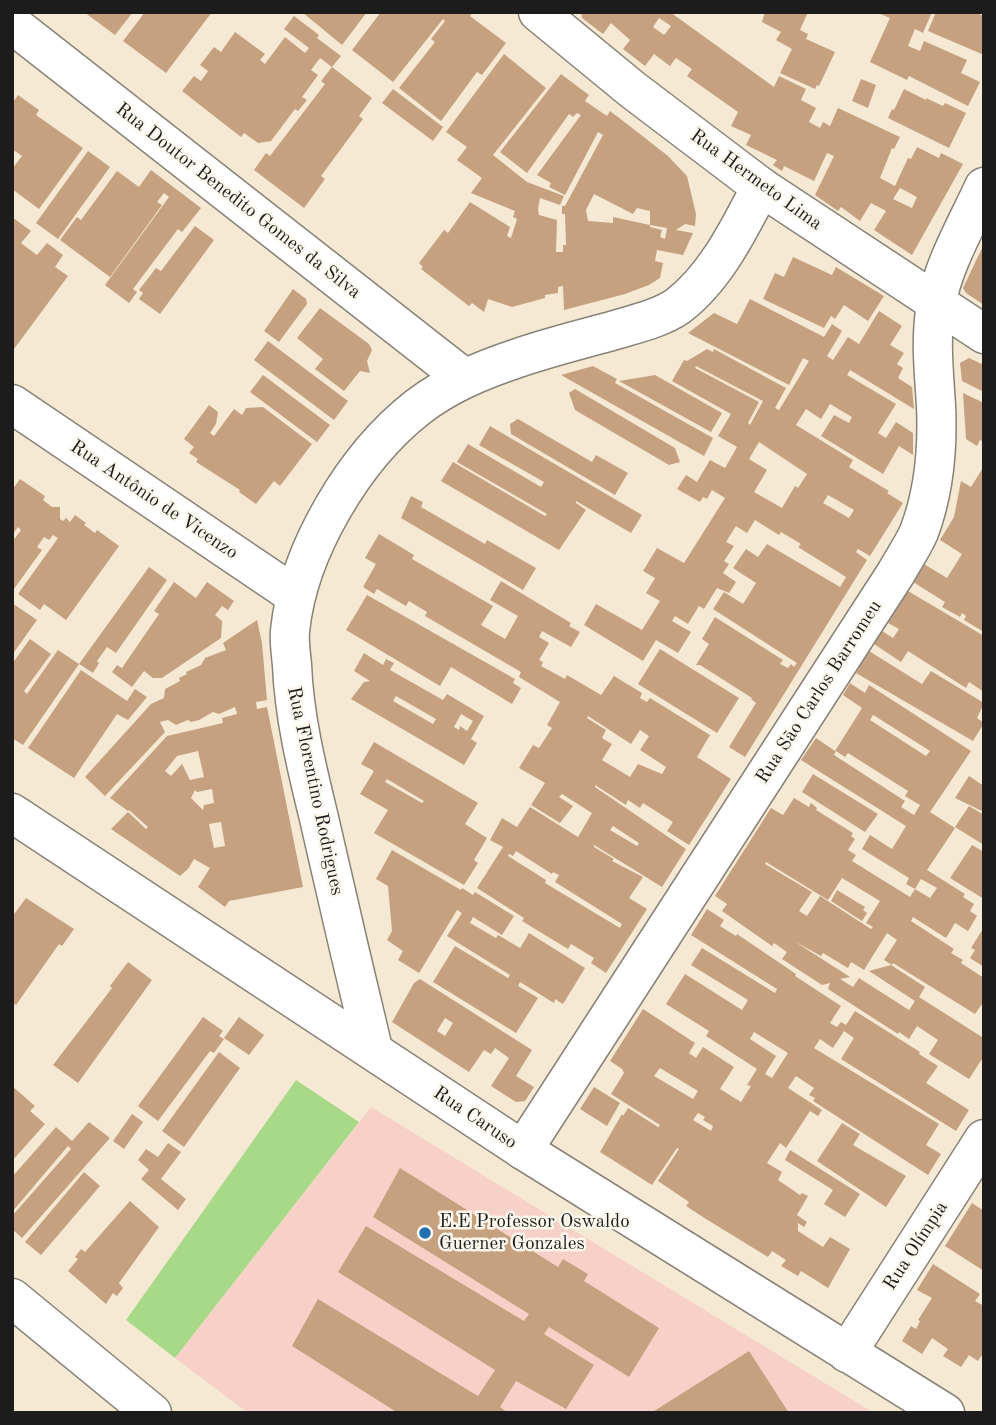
<!DOCTYPE html>
<meta charset="utf-8">
<style>
body{margin:0}
#map{position:relative;width:996px;height:1425px;overflow:hidden;background:#f5e9d3;font-family:"Old Standard TT",serif}
canvas{display:block}
.frame{position:absolute;inset:0;border:14px solid #1c1c1c;pointer-events:none}
</style>
<div id="map">
<canvas width="996" height="1425"></canvas>
<div class="frame"></div>
</div>
<script>
const context = document.querySelector('canvas').getContext('2d');
context.lineJoin = 'round';
function paint(path, color) {
  context.fillStyle = color;
  context.fill(path, 'evenodd');
}
function trace(path, color, width, dash) {
  context.strokeStyle = color;
  context.lineWidth = width;
  context.lineCap = dash ? 'butt' : 'round';
  context.setLineDash(dash || []);
  context.stroke(path);
}
function write(font, color, halo, rows, align = 'center') {
  context.font = font + ' "Old Standard TT",serif';
  context.lineWidth = 5;
  context.setLineDash([]);
  context.textBaseline = 'middle';
  context.strokeStyle = halo;
  context.fillStyle = color;
  for (const [text, x, y, turn = 0] of rows) {
    context.save();
    context.translate(x, y);
    context.rotate((+turn || 0) * Math.PI / 180);
    context.textAlign = isNaN(turn) ? turn : align;
    if (halo) context.strokeText(text, 0, 0);
    context.fillText(text, 0, 0);
    context.restore();
  }
}
paint(new Path2D(`
 M 371,1107 L 869,1410 L 866,1413 L 248,1413 L 175,1358 Z`), '#f7d1c7');
paint(new Path2D(`
 M 296,1080 L 359,1122 L 175,1358 L 126,1320 Z`), '#a8d988');
paint(new Path2D(`
 M 84,12 L 133,12 L 115,35 Z
 M 145,12 L 212,12 L 166,73 L 123,41 Z
 M 302,12 L 367,12 L 342,45 Z
 M 381,12 L 473,12 L 470,16 L 506,43 L 482,75 L 477,72 L 441,121 L 399,88 L 435,42 L 431,39 L 445,21 L 443,19 L 393,82 L 352,50 Z
 M 581,12 L 670,12 L 774,87 L 779,76 L 806,89 L 801,100 L 816,108 L 809,122 L 820,128 L 823,122 L 830,126 L 838,108 L 900,137 L 894,149 L 892,148 L 880,178 L 895,186 L 908,158 L 911,159 L 917,147 L 939,158 L 941,153 L 963,164 L 912,255 L 874,230 L 886,211 L 871,203 L 860,221 L 841,207 L 838,211 L 815,195 L 834,156 L 827,153 L 814,181 L 784,166 L 782,171 L 773,165 L 777,160 L 746,145 L 751,135 L 731,126 L 738,112 L 687,76 L 692,69 L 676,58 L 670,66 L 654,54 L 645,66 L 623,49 L 630,40 L 611,23 L 603,34 L 582,18 ZM 659,18 L 671,26 L 664,35 L 653,27 ZM 900,188 L 917,197 L 912,208 L 893,199 Z
 M 765,12 L 808,12 L 800,30 L 808,34 L 806,39 L 835,52 L 819,86 L 817,85 L 815,89 L 780,73 L 792,49 L 776,40 L 781,32 L 762,22 Z
 M 876,12 L 932,12 L 923,33 L 915,29 L 908,46 L 920,51 L 924,41 L 967,60 L 961,73 L 980,82 L 968,106 L 909,76 L 907,80 L 870,62 L 890,18 Z
 M 936,12 L 974,12 L 984,16 L 984,55 L 928,31 Z
 M 294,16 L 319,35 L 317,38 L 341,56 L 332,67 L 320,58 L 311,70 L 318,75 L 302,97 L 307,100 L 298,111 L 295,109 L 271,141 L 258,143 L 244,133 L 241,137 L 182,91 L 194,76 L 201,81 L 208,71 L 200,65 L 214,47 L 221,52 L 235,32 L 265,54 L 260,60 L 265,64 L 285,37 L 305,53 L 309,48 L 284,29 Z
 M 504,54 L 546,88 L 493,155 L 527,182 L 564,196 L 560,205 L 540,198 L 538,209 L 539,215 L 557,220 L 556,252 L 563,252 L 563,245 L 566,245 L 565,214 L 562,214 L 562,206 L 565,206 L 603,135 L 598,132 L 565,195 L 549,187 L 551,183 L 537,175 L 581,115 L 577,113 L 573,117 L 569,114 L 527,173 L 500,152 L 561,74 L 589,95 L 585,101 L 607,116 L 610,111 L 631,127 L 668,156 L 687,176 L 696,214 L 695,226 L 685,224 L 676,230 L 693,233 L 683,255 L 657,250 L 655,261 L 663,263 L 660,278 L 649,285 L 625,294 L 564,310 L 563,286 L 558,287 L 558,293 L 545,295 L 545,298 L 512,307 L 488,299 L 484,312 L 472,303 L 469,306 L 421,269 L 423,267 L 419,263 L 444,230 L 448,233 L 470,202 L 510,227 L 507,236 L 511,238 L 517,219 L 513,217 L 515,211 L 471,193 L 482,178 L 457,160 L 467,147 L 446,132 ZM 594,194 L 633,214 L 637,208 L 650,211 L 650,225 L 667,228 L 665,239 L 660,237 L 662,230 L 650,227 L 650,225 L 613,217 L 613,223 L 588,221 L 586,210 Z
 M 332,67 L 372,98 L 359,116 L 363,119 L 321,176 L 325,179 L 304,208 L 254,170 L 266,153 L 270,156 L 325,84 L 321,81 Z
 M 861,79 L 876,85 L 868,108 L 852,101 Z
 M 393,89 L 443,127 L 433,141 L 382,103 Z
 M 904,89 L 926,100 L 926,98 L 943,106 L 945,103 L 966,113 L 949,148 L 888,118 L 892,109 L 894,110 Z
 M 18,95 L 39,110 L 36,115 L 83,148 L 39,209 L 12,189 L 12,169 L 22,156 L 12,149 L 12,104 Z
 M 88,151 L 110,167 L 58,239 L 36,223 Z
 M 151,170 L 201,208 L 182,232 L 178,229 L 133,289 L 137,292 L 129,303 L 105,285 L 169,197 L 164,193 L 157,202 L 162,205 L 110,277 L 60,240 L 77,217 L 81,220 L 117,171 L 139,187 Z
 M 12,217 L 31,231 L 21,243 L 37,255 L 47,243 L 63,255 L 55,267 L 68,276 L 14,349 Z
 M 195,226 L 214,240 L 160,314 L 139,299 L 143,293 L 139,290 L 156,268 L 161,271 Z
 M 984,244 L 984,305 L 966,293 L 963,288 Z
 M 793,257 L 832,275 L 836,267 L 884,296 L 868,321 L 844,305 L 835,319 L 831,316 L 824,328 L 763,299 L 775,273 L 784,277 Z
 M 293,289 L 306,299 L 307,304 L 279,342 L 264,331 Z
 M 750,299 L 824,337 L 832,324 L 842,331 L 827,356 L 833,360 L 848,337 L 859,344 L 879,311 L 902,326 L 890,345 L 904,353 L 897,364 L 903,368 L 898,378 L 912,387 L 914,409 L 850,370 L 847,375 L 896,404 L 878,433 L 886,438 L 896,422 L 913,433 L 913,455 L 899,446 L 883,474 L 821,436 L 834,415 L 849,423 L 852,417 L 830,404 L 821,419 L 806,409 L 796,425 L 853,460 L 849,467 L 889,491 L 887,493 L 903,503 L 870,556 L 858,549 L 856,552 L 867,560 L 745,757 L 729,747 L 756,703 L 751,699 L 752,698 L 700,665 L 696,665 L 709,644 L 702,639 L 715,617 L 783,660 L 780,664 L 788,668 L 791,664 L 794,667 L 797,663 L 713,609 L 724,592 L 743,604 L 756,583 L 733,568 L 746,549 L 758,557 L 767,544 L 840,587 L 846,577 L 798,547 L 801,544 L 781,532 L 779,535 L 755,520 L 747,533 L 736,526 L 726,542 L 734,546 L 724,561 L 729,564 L 723,573 L 736,582 L 729,593 L 717,588 L 704,609 L 699,606 L 688,624 L 675,616 L 672,621 L 691,632 L 678,653 L 656,640 L 643,661 L 584,625 L 596,604 L 642,630 L 660,601 L 646,593 L 655,578 L 643,571 L 657,548 L 684,563 L 725,498 L 712,490 L 707,499 L 703,497 L 700,502 L 677,489 L 686,475 L 697,482 L 710,460 L 725,468 L 737,447 L 718,436 L 731,414 L 672,381 L 684,360 L 687,361 L 707,349 L 713,352 L 714,349 L 786,388 L 775,408 L 779,410 L 809,361 L 803,358 L 789,385 L 688,333 L 714,313 L 737,324 ZM 696,366 L 763,401 L 750,425 L 748,423 L 759,402 L 695,368 ZM 759,442 L 807,474 L 798,488 L 795,486 L 782,508 L 754,492 L 767,470 L 749,459 ZM 828,495 L 854,510 L 849,518 L 823,503 Z
 M 320,308 L 369,344 L 372,350 L 367,361 L 370,373 L 360,371 L 344,391 L 315,369 L 323,359 L 297,338 Z
 M 268,341 L 348,401 L 334,420 L 254,360 Z
 M 969,358 L 984,365 L 984,392 L 962,381 L 960,363 Z
 M 593,366 L 617,379 L 615,383 L 713,438 L 704,456 L 561,375 Z
 M 263,375 L 330,425 L 317,442 L 250,392 Z
 M 655,375 L 722,413 L 711,432 L 619,381 Z
 M 575,389 L 675,448 L 680,462 L 669,465 L 575,410 L 569,393 Z
 M 963,393 L 984,403 L 984,442 L 980,440 L 977,446 L 966,439 Z
 M 209,405 L 218,412 L 216,424 L 210,433 L 214,436 L 234,409 L 242,415 L 246,408 L 263,407 L 312,444 L 280,486 L 274,481 L 256,504 L 239,492 L 240,490 L 196,462 L 198,459 L 189,453 L 194,447 L 184,439 Z
 M 518,419 L 592,462 L 596,455 L 628,473 L 615,495 L 511,434 L 510,424 Z
 M 490,426 L 642,515 L 631,533 L 576,501 L 576,503 L 586,510 L 559,550 L 441,481 L 453,462 L 545,516 L 547,514 L 457,462 L 468,444 L 541,487 L 544,482 L 479,445 Z
 M 984,466 L 984,632 L 964,620 L 966,616 L 962,613 L 960,617 L 942,607 L 945,602 L 913,582 L 924,564 L 947,578 L 962,554 L 940,540 L 954,517 L 961,481 L 971,487 Z
 M 20,479 L 45,496 L 43,500 L 52,507 L 60,507 L 60,519 L 63,521 L 66,518 L 70,522 L 75,515 L 86,523 L 84,525 L 95,533 L 97,530 L 119,546 L 66,620 L 44,604 L 40,610 L 18,594 L 58,538 L 53,535 L 49,540 L 44,537 L 37,547 L 42,550 L 14,589 L 12,587 L 12,542 L 21,530 L 18,527 L 12,535 L 12,490 Z
 M 411,496 L 423,502 L 421,507 L 485,544 L 487,540 L 536,568 L 523,590 L 401,518 Z
 M 379,534 L 414,555 L 412,559 L 493,606 L 481,625 L 505,639 L 518,616 L 490,600 L 501,581 L 571,623 L 569,626 L 580,632 L 571,647 L 542,631 L 539,637 L 549,643 L 539,660 L 543,662 L 541,666 L 565,679 L 567,675 L 601,695 L 614,676 L 642,693 L 640,698 L 647,702 L 650,698 L 710,735 L 697,757 L 731,779 L 689,845 L 667,831 L 673,822 L 643,803 L 640,808 L 628,800 L 626,805 L 595,785 L 595,787 L 686,849 L 662,887 L 594,845 L 594,847 L 614,859 L 612,861 L 643,877 L 629,898 L 647,909 L 606,973 L 591,963 L 594,958 L 571,944 L 568,949 L 522,921 L 524,918 L 477,888 L 503,847 L 490,840 L 502,818 L 517,827 L 530,807 L 578,837 L 592,813 L 562,794 L 559,797 L 573,806 L 560,823 L 531,805 L 545,783 L 519,768 L 533,745 L 539,748 L 552,728 L 547,725 L 560,702 L 519,677 L 521,672 L 425,616 L 427,612 L 409,601 L 406,606 L 377,589 L 374,594 L 363,587 L 376,564 L 365,558 ZM 588,716 L 631,744 L 640,730 L 649,736 L 640,750 L 666,767 L 662,774 L 638,764 L 630,777 L 602,760 L 612,744 L 602,738 L 606,730 L 587,718 ZM 613,826 L 639,843 L 637,846 L 610,830 ZM 516,851 L 552,874 L 553,872 L 559,875 L 555,882 L 622,924 L 620,928 L 545,883 L 546,880 L 508,856 L 509,854 L 513,856 Z
 M 149,567 L 167,580 L 116,653 L 107,647 L 97,661 L 99,663 L 93,673 L 79,664 Z
 M 174,582 L 196,598 L 207,582 L 234,601 L 228,610 L 222,606 L 215,615 L 222,621 L 221,638 L 162,678 L 153,678 L 144,671 L 132,687 L 112,672 L 117,665 L 122,668 L 159,614 L 154,611 Z
 M 908,591 L 984,636 L 984,692 L 969,682 L 966,688 L 908,651 L 901,662 L 874,644 L 882,631 L 893,638 L 899,629 L 888,623 Z
 M 367,595 L 515,679 L 513,683 L 521,688 L 512,704 L 451,667 L 440,686 L 346,630 Z
 M 12,603 L 37,620 L 12,655 Z
 M 257,620 L 262,643 L 267,700 L 256,702 L 257,709 L 267,707 L 303,887 L 229,901 L 225,907 L 198,887 L 210,868 L 194,859 L 188,869 L 180,876 L 111,829 L 128,812 L 146,829 L 148,827 L 129,810 L 128,811 L 110,798 L 167,736 L 223,723 L 222,718 L 237,714 L 235,707 L 219,714 L 213,712 L 199,720 L 191,722 L 188,720 L 176,725 L 168,720 L 160,722 L 165,732 L 105,796 L 85,777 L 151,704 L 164,698 L 165,689 L 180,681 L 179,678 L 187,674 L 186,672 L 201,665 L 205,658 L 226,650 L 223,643 ZM 198,751 L 204,777 L 190,780 L 182,764 L 171,776 L 165,771 L 177,756 ZM 212,789 L 214,803 L 204,805 L 203,810 L 191,798 L 195,790 L 197,792 ZM 221,822 L 225,846 L 214,848 L 209,824 Z
 M 30,639 L 51,654 L 24,691 L 27,694 L 58,650 L 79,664 L 23,745 L 12,738 L 12,664 Z
 M 660,649 L 739,698 L 717,733 L 638,684 Z
 M 869,651 L 922,684 L 931,671 L 984,703 L 977,718 L 984,723 L 973,741 L 856,673 Z
 M 364,653 L 383,665 L 386,659 L 394,663 L 390,670 L 443,700 L 447,694 L 484,716 L 471,739 L 477,743 L 464,765 L 351,699 L 364,682 L 370,681 L 354,671 ZM 396,696 L 436,719 L 433,724 L 393,701 ZM 461,714 L 473,721 L 467,731 L 460,726 L 459,730 L 454,727 Z
 M 81,670 L 127,701 L 135,689 L 147,697 L 128,720 L 117,714 L 74,778 L 28,748 Z
 M 850,683 L 865,693 L 869,685 L 971,751 L 930,812 L 955,828 L 927,870 L 965,894 L 963,897 L 974,904 L 970,911 L 977,916 L 968,931 L 955,923 L 946,938 L 913,917 L 911,921 L 954,949 L 951,953 L 963,960 L 961,963 L 984,978 L 984,1001 L 975,1014 L 893,963 L 892,965 L 884,960 L 897,940 L 887,933 L 864,970 L 851,962 L 848,968 L 823,953 L 821,956 L 794,941 L 850,977 L 840,979 L 853,987 L 859,978 L 909,1010 L 915,1001 L 869,971 L 891,965 L 925,987 L 919,997 L 982,1037 L 984,1034 L 984,1056 L 969,1079 L 929,1054 L 938,1040 L 917,1026 L 909,1039 L 899,1032 L 898,1034 L 828,989 L 830,983 L 822,985 L 782,959 L 787,952 L 774,943 L 772,946 L 722,911 L 727,904 L 715,896 L 771,808 L 783,815 L 794,798 L 809,807 L 811,803 L 817,808 L 816,810 L 853,833 L 851,836 L 855,839 L 848,850 L 856,855 L 852,861 L 910,897 L 915,889 L 906,884 L 909,878 L 862,849 L 870,835 L 892,849 L 906,826 L 801,760 L 816,738 L 835,751 L 862,708 L 843,695 ZM 873,715 L 875,716 L 930,751 L 926,756 L 870,720 ZM 836,751 L 845,757 L 848,753 L 908,791 L 905,796 L 920,805 L 914,815 L 901,807 L 905,801 L 834,755 ZM 766,862 L 828,900 L 842,878 L 880,901 L 866,923 L 873,927 L 871,929 L 820,896 L 807,916 L 799,911 L 812,892 L 765,864 ZM 921,879 L 937,888 L 930,898 L 915,889 Z
 M 374,742 L 478,803 L 465,824 L 487,838 L 474,860 L 478,863 L 464,885 L 374,833 L 388,810 L 360,794 L 374,771 L 361,764 ZM 387,779 L 424,801 L 422,803 L 385,782 Z
 M 813,774 L 878,814 L 865,832 L 802,792 Z
 M 969,776 L 984,786 L 984,812 L 955,798 Z
 M 969,806 L 984,815 L 984,845 L 955,827 Z
 M 972,845 L 984,852 L 984,899 L 950,878 Z
 M 392,850 L 461,890 L 462,888 L 473,895 L 475,892 L 514,916 L 502,935 L 473,917 L 470,923 L 496,938 L 498,935 L 520,948 L 529,933 L 585,968 L 563,1004 L 555,999 L 554,1003 L 520,982 L 518,986 L 538,998 L 516,1033 L 433,982 L 455,946 L 508,978 L 510,975 L 447,936 L 462,913 L 457,910 L 419,973 L 398,960 L 403,951 L 387,940 L 392,931 L 388,886 L 376,879 Z
 M 837,890 L 865,907 L 863,910 L 867,913 L 862,921 L 831,901 Z
 M 26,898 L 74,929 L 62,946 L 59,944 L 16,1005 L 12,1002 L 12,917 Z
 M 707,909 L 724,920 L 720,926 L 736,936 L 737,934 L 796,974 L 795,976 L 841,1006 L 830,1023 L 837,1027 L 841,1022 L 846,1025 L 855,1011 L 920,1052 L 919,1054 L 938,1066 L 926,1083 L 969,1110 L 956,1131 L 841,1059 L 854,1038 L 844,1031 L 833,1048 L 820,1039 L 814,1048 L 939,1124 L 926,1145 L 941,1154 L 928,1175 L 813,1101 L 815,1098 L 809,1095 L 814,1088 L 796,1076 L 788,1088 L 822,1110 L 818,1116 L 810,1111 L 786,1148 L 780,1143 L 767,1163 L 782,1172 L 778,1180 L 800,1195 L 802,1193 L 808,1196 L 797,1215 L 807,1222 L 804,1227 L 798,1223 L 798,1231 L 823,1247 L 830,1237 L 850,1249 L 828,1288 L 801,1271 L 798,1276 L 781,1266 L 786,1260 L 772,1251 L 768,1257 L 706,1219 L 686,1206 L 689,1202 L 658,1181 L 679,1149 L 677,1148 L 652,1185 L 600,1152 L 622,1114 L 623,1116 L 628,1108 L 658,1127 L 660,1125 L 611,1094 L 624,1073 L 622,1069 L 610,1061 L 643,1009 L 695,1043 L 689,1053 L 696,1058 L 703,1047 L 734,1067 L 720,1089 L 741,1102 L 751,1086 L 747,1085 L 757,1069 L 706,1036 L 709,1031 L 666,1004 L 685,974 L 742,1010 L 748,1000 L 691,965 L 702,948 L 775,993 L 777,989 L 691,935 ZM 754,1032 L 788,1053 L 772,1078 L 765,1074 L 776,1056 L 750,1039 ZM 660,1068 L 698,1091 L 693,1099 L 654,1076 ZM 698,1113 L 705,1117 L 703,1120 L 713,1126 L 711,1131 L 693,1120 Z
 M 984,927 L 984,967 L 970,958 L 975,950 L 971,948 Z
 M 128,962 L 152,980 L 78,1083 L 53,1065 L 112,988 L 110,986 Z
 M 420,979 L 532,1050 L 516,1076 L 534,1087 L 525,1101 L 516,1102 L 491,1086 L 509,1058 L 495,1048 L 491,1054 L 484,1050 L 469,1072 L 392,1022 L 414,983 ZM 445,1018 L 453,1023 L 445,1036 L 437,1031 Z
 M 203,1017 L 223,1031 L 219,1036 L 224,1039 L 214,1053 L 210,1051 L 158,1121 L 138,1106 Z
 M 239,1017 L 264,1035 L 249,1055 L 224,1038 Z
 M 219,1052 L 240,1068 L 184,1147 L 162,1131 Z
 M 12,1086 L 35,1106 L 30,1111 L 45,1124 L 12,1161 Z
 M 594,1087 L 620,1103 L 607,1126 L 580,1109 Z
 M 132,1114 L 143,1122 L 124,1149 L 113,1141 Z
 M 89,1122 L 110,1138 L 22,1238 L 12,1229 L 12,1216 L 71,1149 L 68,1146 L 12,1212 L 12,1177 L 56,1127 L 72,1141 Z
 M 842,1123 L 860,1134 L 853,1145 L 906,1176 L 886,1207 L 817,1161 Z
 M 168,1143 L 181,1152 L 161,1179 L 186,1199 L 178,1210 L 141,1179 L 149,1170 L 138,1160 L 146,1149 L 158,1157 Z
 M 790,1150 L 860,1194 L 845,1217 L 824,1204 L 833,1190 L 785,1160 Z
 M 400,1168 L 558,1267 L 563,1259 L 588,1274 L 584,1281 L 659,1328 L 629,1377 L 549,1327 L 544,1334 L 594,1365 L 566,1409 L 516,1381 L 500,1407 L 508,1413 L 398,1413 L 292,1346 L 318,1299 L 478,1396 L 495,1370 L 338,1272 L 366,1226 L 524,1321 L 529,1314 L 373,1217 Z
 M 84,1172 L 100,1186 L 41,1255 L 25,1242 Z
 M 130,1201 L 159,1227 L 119,1283 L 123,1288 L 117,1296 L 113,1293 L 106,1304 L 68,1271 L 78,1259 L 75,1257 L 81,1249 L 85,1252 Z
 M 972,1203 L 984,1211 L 984,1271 L 945,1246 Z
 M 933,1264 L 980,1294 L 975,1301 L 984,1306 L 984,1356 L 982,1355 L 978,1361 L 969,1355 L 961,1367 L 943,1356 L 948,1349 L 932,1338 L 922,1354 L 902,1341 L 911,1326 L 916,1329 L 920,1321 L 918,1320 L 932,1298 L 917,1290 Z
 M 749,1351 L 789,1413 L 651,1413 Z`), '#c5a180');
const street = new Path2D(`
 M 12,24 L 464,378
 M 12,404 L 296,596
 M 373,1049 C 354,971 336,892 318,814 C 306,765 294,715 292,665 C 291,654 289,642 290,631 C 298,551 354,457 418,407 C 448,384 482,370 518,358 C 550,347 583,339 615,330 C 635,324 661,318 678,306 C 716,277 739,229 761,187
 M 523,1150 L 896,573 C 903,560 913,546 919,532 C 934,492 938,448 936,406 C 934,372 930,339 936,305 C 943,265 967,224 984,187
 M 12,1298 L 152,1413
 M 847,1353 L 984,1139`);
const secondary = new Path2D(`
 M 538,12 L 633,90 L 761,187 L 984,334
 M 12,813 L 523,1150 L 945,1413`);
trace(street, '#888278', 41);
trace(secondary, '#888278', 41);
trace(street, '#fff', 38);
trace(secondary, '#fff', 38);
for (const [x, y, r, color] of [
 [425,1233,7,"#1f6fb2"]
]) {
  const dot = new Path2D();
  dot.arc(x, y, r, 0, 2 * Math.PI);
  context.fillStyle = color;
  context.fill(dot);
  trace(dot, '#fbf7ec', 2.5);
}
write('19px', '#1c1c1c', '#fbf7ec', [
 ["Rua Hermeto Lima",756,180,36],
 ["Rua Doutor Benedito Gomes da Silva",238,201,38],
 ["Rua Antônio de Vicenzo",154,500,34],
 ["Rua São Carlos Barromeu",819,692,-57],
 ["Rua Florentino Rodrigues",315,791,78],
 ["Rua Caruso",475,1118,34],
 ["Rua Olímpia",916,1246,-57]
]);
write('19px', '#1c1c1c', '#fbf7ec', [
 ["E.E Professor Oswaldo",439,1222],
 ["Guerner Gonzales",439,1244]
], 'left');
</script>
